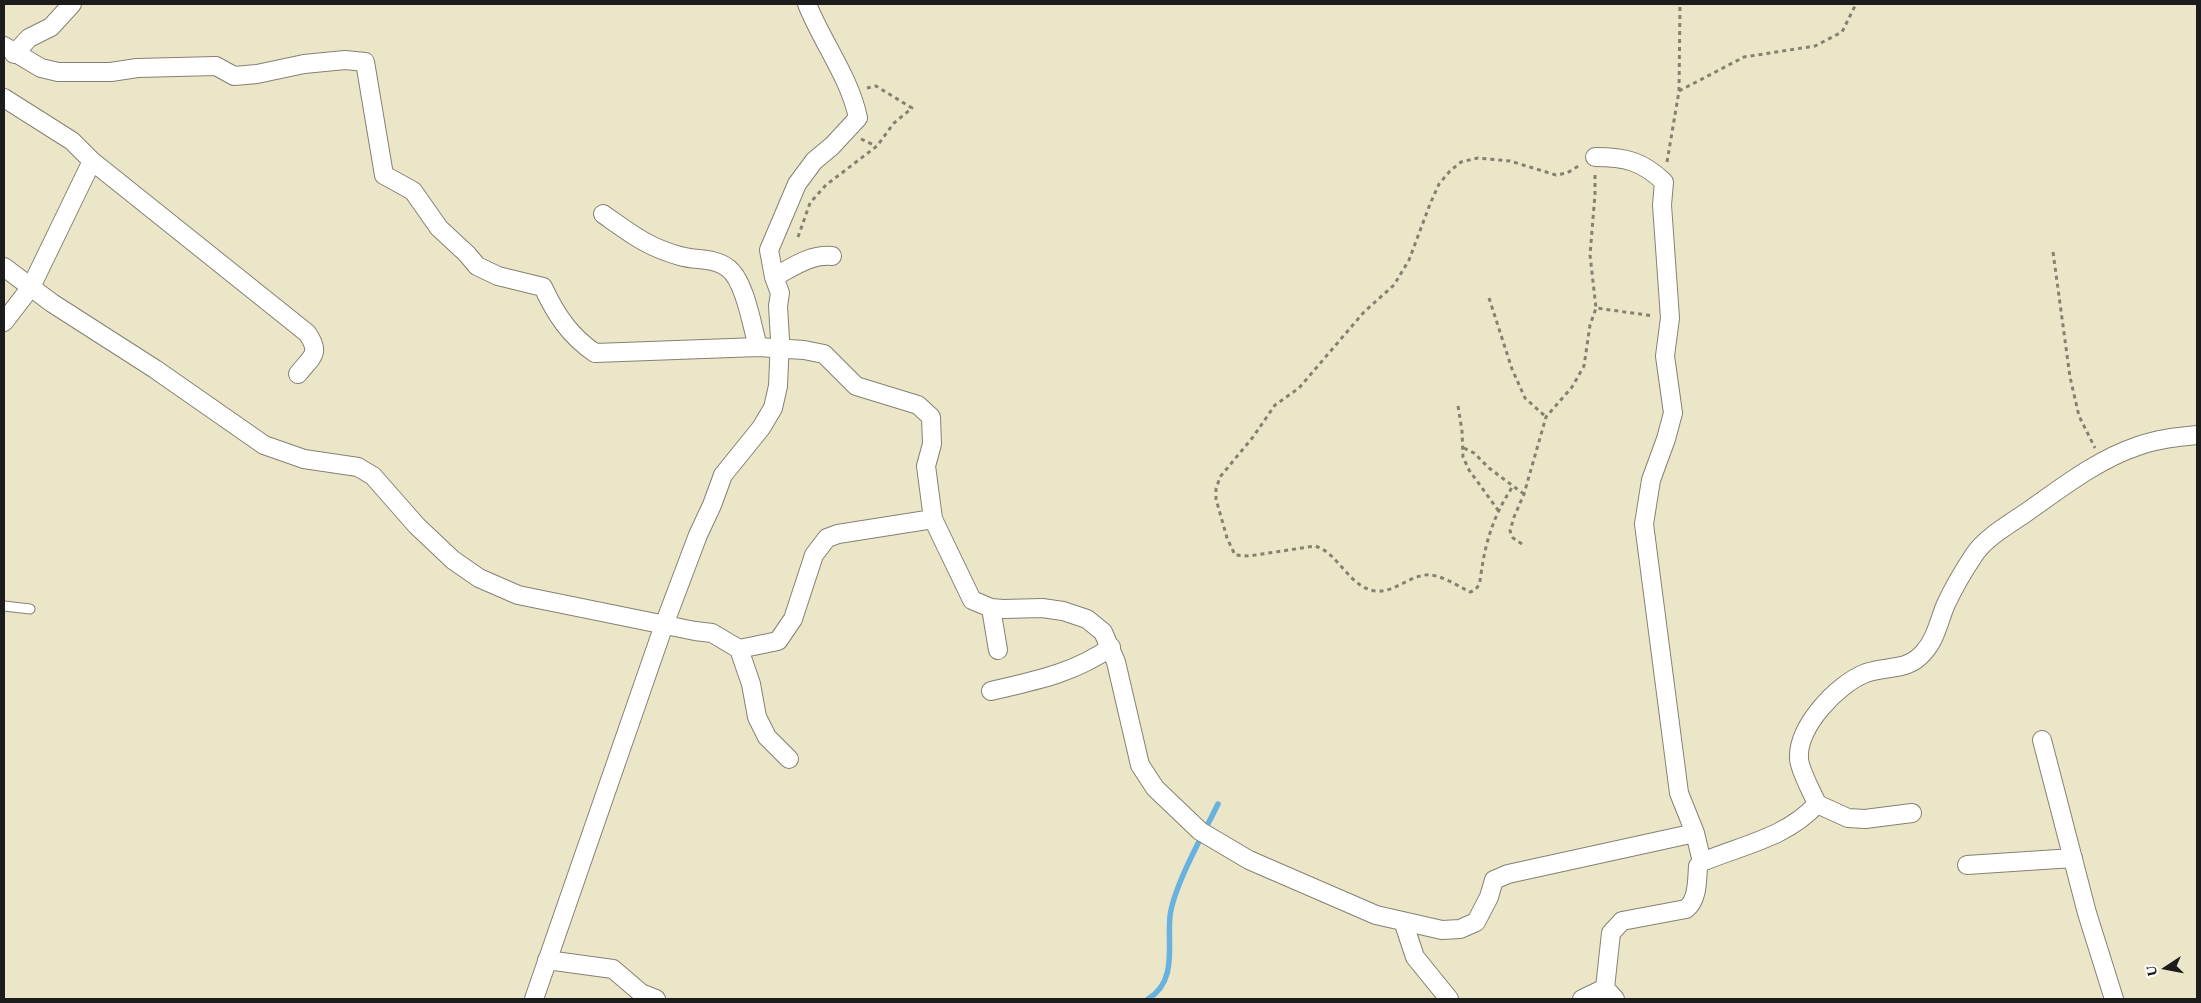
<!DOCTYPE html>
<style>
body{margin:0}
#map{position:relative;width:2201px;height:1003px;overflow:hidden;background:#ece6c8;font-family:"EB Garamond",serif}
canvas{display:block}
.frame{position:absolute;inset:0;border:5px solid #1c1c1c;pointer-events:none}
.north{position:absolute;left:2141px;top:943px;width:50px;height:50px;-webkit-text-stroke:4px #fff;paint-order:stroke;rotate:259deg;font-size:14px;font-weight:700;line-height:20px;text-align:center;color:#1c1c1c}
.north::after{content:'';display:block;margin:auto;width:18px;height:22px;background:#1c1c1c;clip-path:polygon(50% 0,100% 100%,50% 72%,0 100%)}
</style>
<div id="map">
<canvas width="2201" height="1003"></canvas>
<div class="frame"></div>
<div class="north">U</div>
</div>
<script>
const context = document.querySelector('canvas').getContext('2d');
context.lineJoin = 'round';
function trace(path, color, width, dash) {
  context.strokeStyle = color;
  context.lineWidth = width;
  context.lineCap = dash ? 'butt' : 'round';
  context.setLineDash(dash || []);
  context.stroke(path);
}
trace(new Path2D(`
 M 1148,999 C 1178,981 1167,945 1170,916 C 1174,885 1204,833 1218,804`), '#68b2e0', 5.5);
const lane = new Path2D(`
 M 4,606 L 30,609`);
const street = new Path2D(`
 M 4,46 L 41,68 L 58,72 L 111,72 L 137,68 L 216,66 L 234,76 L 257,74 L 304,64 L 345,60 L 365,62 L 384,175 L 413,191 L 439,228 L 467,254 L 477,266 L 498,276 L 543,287 C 556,315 570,336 595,353 L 758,347 L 804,350 L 824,354 L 856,386 L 918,405 L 931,417 L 932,444 L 926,466 L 933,519 L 972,600 L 991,608 L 1003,609 L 1042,608 L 1063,611 L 1087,619 L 1103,632 L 1116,662 L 1140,765 L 1155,788 L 1200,831 L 1249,860 L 1376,915 L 1442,930 L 1460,929 L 1476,922 L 1489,897 L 1494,880 L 1508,874 L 1695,833
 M 14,54 L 29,38 L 51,27 L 72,4
 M 4,98 L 72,141 L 92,161 L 307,333 C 322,354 311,357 298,374
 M 1595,157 C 1625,157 1642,161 1664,182 L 1662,205 L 1670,318 L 1665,356 L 1673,413 L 1666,439 L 1651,480 L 1644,524 L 1679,793 L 1695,833 L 1702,862
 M 603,214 C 630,233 647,247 680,256 C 697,261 713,257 728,268 C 745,281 752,326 758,347
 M 4,267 L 52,303 L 155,369 L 264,445 L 304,459 L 358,467 L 373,476 L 417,526 L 453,560 L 479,578 L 518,595 L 695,631 L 712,633 L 739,649 L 751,684 L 757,717 L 767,737 L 789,759
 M 774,277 C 793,267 810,254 832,256
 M 4,322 L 31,287 L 92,161
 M 991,608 L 998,650
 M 739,649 L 778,641 L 793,619 L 814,555 L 827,538 L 838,534 L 933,519
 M 991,691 C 1034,681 1075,673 1111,647
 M 2042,740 L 2087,913 L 2114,999
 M 1817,804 L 1848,818 L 1865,819 L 1912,813
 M 1967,865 L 2073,858
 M 1403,921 L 1415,957 L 1449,999
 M 547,960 L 613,969 L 641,993 L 656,999
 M 1605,988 L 1615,999
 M 534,999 L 664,625 L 698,535 L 712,505 L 723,475 L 761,428 L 773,408 L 778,386 L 780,339 L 778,306 L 780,293 L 774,277 L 769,250 L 797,184 L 814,161 L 832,146 L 858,118 C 850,78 822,42 807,4
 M 1582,999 L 1605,988 L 1611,933 L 1622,921 L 1686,909 C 1698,900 1697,880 1698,866 L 1702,862 C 1742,845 1786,838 1817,804 C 1812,792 1800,771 1799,759 C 1797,727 1837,684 1866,673 C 1889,665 1907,672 1924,652 C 1936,639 1939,620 1946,604 C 1954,587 1964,570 1974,555 C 1985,538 2008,525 2024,514 C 2060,489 2096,460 2138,446 C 2157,439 2177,437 2197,435`);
trace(lane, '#848172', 11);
trace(street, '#848172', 20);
trace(new Path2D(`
 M 1679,91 L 1744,57 L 1815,46 L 1842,32 L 1856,4
 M 861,139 L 876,146
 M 1667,162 L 1679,91 L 1680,4
 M 1595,175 L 1595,194 L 1590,255 L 1596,308
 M 798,237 L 810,203 L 826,185 L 877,146 L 894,123 L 912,108 L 876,86 L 867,88
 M 2053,252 L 2070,377 L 2079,416 L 2095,448
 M 1489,298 L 1512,369 L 1525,398 L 1546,417
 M 1458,406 L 1462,431 L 1463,457 L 1469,470 L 1498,510
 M 1464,448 L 1474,453 L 1489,468 L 1513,486
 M 1524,494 L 1513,486 C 1494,515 1486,539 1481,574 C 1480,583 1479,589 1470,592 C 1458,586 1445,577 1431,575 C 1412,573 1395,593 1376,591 C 1349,588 1339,553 1315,546 L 1249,556 L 1235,555 L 1227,538 L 1216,499 L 1216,489 L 1220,477 L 1253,437 L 1275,405 L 1299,388 L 1364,312 L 1394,285 L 1409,260 L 1430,204 L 1439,184 L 1450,171 L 1461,162 L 1478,158 L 1510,161 L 1556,175 L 1567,173 L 1580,165
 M 1522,544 L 1513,538 L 1510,531 L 1514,517 L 1524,494 L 1546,417 L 1572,387 L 1584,366 L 1590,325 L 1596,308 L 1654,316`), '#848172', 3, [4, 4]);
trace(lane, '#fff', 9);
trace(street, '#fff', 18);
</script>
